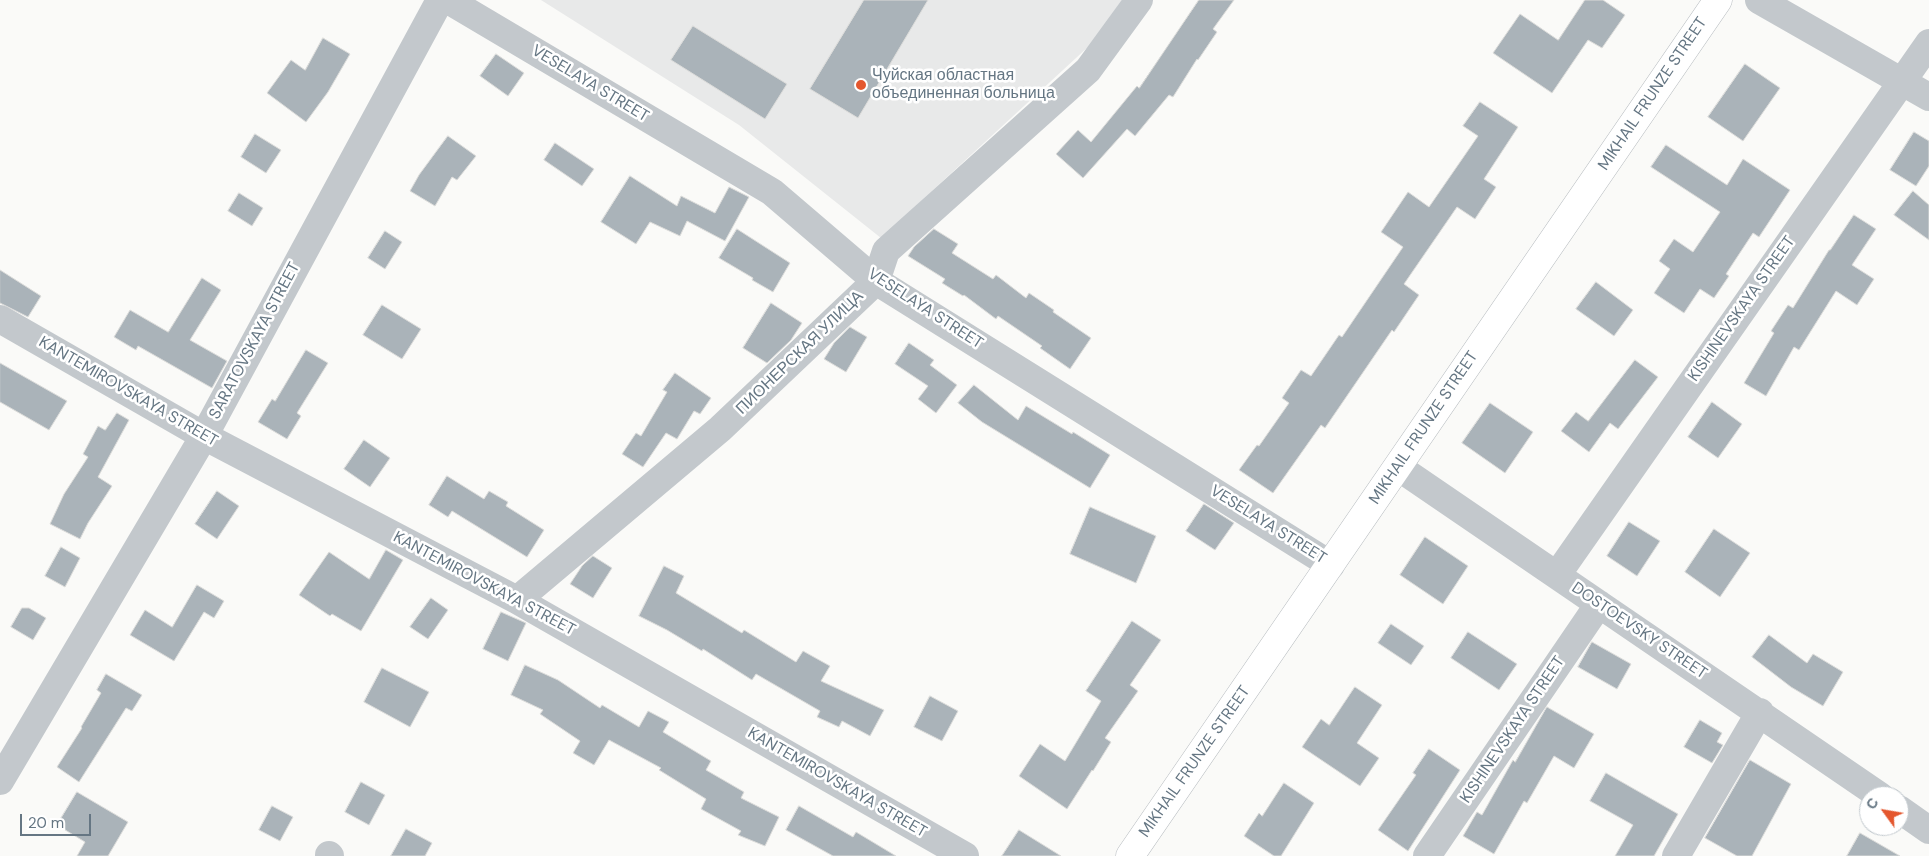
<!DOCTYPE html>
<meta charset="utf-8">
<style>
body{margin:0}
#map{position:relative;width:1929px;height:856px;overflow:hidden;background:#fafaf8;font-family:"DM Sans",sans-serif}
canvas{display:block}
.north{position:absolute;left:1859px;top:786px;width:50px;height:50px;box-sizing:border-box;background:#fff;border:1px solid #c1c8cd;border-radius:50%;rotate:302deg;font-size:14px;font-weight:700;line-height:20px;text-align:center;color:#657683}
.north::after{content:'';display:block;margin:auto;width:18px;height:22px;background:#e4572e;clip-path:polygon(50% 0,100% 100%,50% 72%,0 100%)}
.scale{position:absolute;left:20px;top:814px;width:71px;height:22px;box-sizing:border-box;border:2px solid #657683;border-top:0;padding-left:6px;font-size:15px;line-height:18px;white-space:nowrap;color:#657683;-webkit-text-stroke:4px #fff;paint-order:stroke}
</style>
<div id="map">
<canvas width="1929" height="856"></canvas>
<div class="north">С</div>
<div class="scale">20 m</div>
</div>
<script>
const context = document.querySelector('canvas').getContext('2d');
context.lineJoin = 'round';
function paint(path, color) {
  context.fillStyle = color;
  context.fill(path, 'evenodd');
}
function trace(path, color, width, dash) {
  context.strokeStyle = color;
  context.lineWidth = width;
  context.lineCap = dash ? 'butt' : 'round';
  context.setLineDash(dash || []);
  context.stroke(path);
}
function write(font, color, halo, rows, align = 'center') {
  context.font = font + ' "DM Sans",sans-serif';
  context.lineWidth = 5;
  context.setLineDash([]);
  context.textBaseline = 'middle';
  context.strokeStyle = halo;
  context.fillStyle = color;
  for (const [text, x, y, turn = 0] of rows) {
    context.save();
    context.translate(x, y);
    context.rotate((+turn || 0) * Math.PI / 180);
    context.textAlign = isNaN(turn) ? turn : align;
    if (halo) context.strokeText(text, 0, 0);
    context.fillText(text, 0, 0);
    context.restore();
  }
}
paint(new Path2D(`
 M 541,0 L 1122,0 L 1089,46 L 881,238 L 739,125 Z`), '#e8e9e9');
const building = new Path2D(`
 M 864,0 L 928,0 L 858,118 L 810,89 Z
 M 1199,0 L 1234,0 L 1213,29 L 1217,32 L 1198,60 L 1197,59 L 1173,97 L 1169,95 L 1135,136 L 1127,129 L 1083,178 L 1056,154 L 1078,130 L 1091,142 L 1137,86 L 1139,88 Z
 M 1585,0 L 1603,0 L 1625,15 L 1602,48 L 1588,40 L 1552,93 L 1493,53 L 1520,14 L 1558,40 Z
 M 693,26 L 787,84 L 765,119 L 671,60 Z
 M 323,38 L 350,54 L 328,92 L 306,122 L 267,93 L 291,60 L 305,70 Z
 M 496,54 L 524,73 L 508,96 L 480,76 Z
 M 1745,64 L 1780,88 L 1743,141 L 1708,117 Z
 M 1480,102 L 1518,127 L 1484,179 L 1496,187 L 1475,219 L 1457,207 L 1404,284 L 1419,295 L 1394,332 L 1392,330 L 1325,428 L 1321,425 L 1273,493 L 1239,470 L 1257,445 L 1259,446 L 1289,403 L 1282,398 L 1301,370 L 1311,376 L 1339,335 L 1342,337 L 1403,247 L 1381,232 L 1408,192 L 1429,207 L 1478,136 L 1463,126 Z
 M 1914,132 L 1929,141 L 1929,166 L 1916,186 L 1890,170 Z
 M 255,134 L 281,150 L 266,173 L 241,157 Z
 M 448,136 L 476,156 L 457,180 L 452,177 L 435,206 L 410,191 L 419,175 Z
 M 555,143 L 594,169 L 582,186 L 544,160 Z
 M 1666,145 L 1727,185 L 1743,159 L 1790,190 L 1759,237 L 1753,233 L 1726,274 L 1729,276 L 1714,298 L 1700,289 L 1684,313 L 1654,293 L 1670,269 L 1659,261 L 1674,239 L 1693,252 L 1720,212 L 1651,167 Z
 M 630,176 L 677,206 L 681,196 L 715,213 L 729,187 L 749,197 L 725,241 L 687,221 L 680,236 L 650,222 L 636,244 L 601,222 Z
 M 1913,191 L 1929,205 L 1929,240 L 1894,215 Z
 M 239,193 L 263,208 L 252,226 L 228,211 Z
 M 1854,215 L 1876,229 L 1852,265 L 1874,279 L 1857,305 L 1836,291 L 1799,350 L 1794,347 L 1766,396 L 1744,383 L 1774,333 L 1771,331 L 1788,305 L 1793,308 L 1829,250 L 1830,250 Z
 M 737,229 L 790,263 L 773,292 L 752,280 L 753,278 L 719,258 Z
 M 934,229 L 958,244 L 952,253 L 993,279 L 996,275 L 1026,298 L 1029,293 L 1054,310 L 1053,312 L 1091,338 L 1070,369 L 1040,348 L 1042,346 L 998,316 L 996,319 L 964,295 L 963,296 L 942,283 L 945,279 L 908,256 L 914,247 Z
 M 385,231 L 402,242 L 385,269 L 368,258 Z
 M 0,270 L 41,296 L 28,317 L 0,303 Z
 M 202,278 L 221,290 L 190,340 L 227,361 L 212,388 L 138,346 L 136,350 L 114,337 L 130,310 L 168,332 Z
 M 1596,282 L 1633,310 L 1614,336 L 1576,309 Z
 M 771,303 L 802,323 L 791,340 L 767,363 L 743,348 Z
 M 382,305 L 421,329 L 402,359 L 363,335 Z
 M 850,327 L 867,337 L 846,372 L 824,359 L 834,343 Z
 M 909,343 L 934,360 L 930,365 L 957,385 L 936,413 L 918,399 L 928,386 L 895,364 Z
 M 306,350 L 328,363 L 297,413 L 301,416 L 287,439 L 258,422 L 272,399 L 275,401 Z
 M 1635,360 L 1658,377 L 1618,429 L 1610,423 L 1589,452 L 1561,431 L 1576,412 L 1588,421 Z
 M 0,363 L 67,401 L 49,430 L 0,402 Z
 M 675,373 L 711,398 L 700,414 L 694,411 L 677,439 L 666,433 L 643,467 L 622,454 L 636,433 L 641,436 L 667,392 L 663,390 Z
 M 974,385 L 1018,420 L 1026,406 L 1072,434 L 1073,432 L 1110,455 L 1090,488 L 982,422 L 958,403 Z
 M 1712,402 L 1742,424 L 1718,458 L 1688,437 Z
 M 1490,403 L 1533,432 L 1505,473 L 1462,443 Z
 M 117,413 L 129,420 L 98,477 L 112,486 L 88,523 L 80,539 L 50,524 L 64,494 L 88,457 L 83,454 L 98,426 L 105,430 Z
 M 364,440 L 390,458 L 370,487 L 344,469 Z
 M 447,476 L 484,499 L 489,491 L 508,502 L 506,506 L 544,530 L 527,557 L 452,511 L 448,517 L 429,505 Z
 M 217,491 L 239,506 L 217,539 L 195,524 Z
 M 1204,504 L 1234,523 L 1215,550 L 1186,531 Z
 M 1090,507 L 1156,536 L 1136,583 L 1070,554 Z
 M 1629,522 L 1660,541 L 1637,576 L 1607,556 Z
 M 1714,529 L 1750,553 L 1720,597 L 1685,572 Z
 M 1425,537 L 1468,566 L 1443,604 L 1400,575 Z
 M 61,547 L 80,558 L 65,587 L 45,576 Z
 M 386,550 L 403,560 L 361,631 L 332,614 L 330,616 L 299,595 L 329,552 L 369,579 Z
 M 593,556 L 612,568 L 593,598 L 570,584 L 582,566 Z
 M 664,566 L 684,576 L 676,593 L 742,633 L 744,630 L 796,662 L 803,651 L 830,666 L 821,681 L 884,710 L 870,736 L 842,721 L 839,727 L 817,717 L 820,711 L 756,674 L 752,680 L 703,649 L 702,651 L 667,630 L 639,616 Z
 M 197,585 L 224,601 L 214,618 L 204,612 L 174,661 L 130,635 L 145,610 L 172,627 Z
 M 431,598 L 448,610 L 428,639 L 410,627 Z
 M 22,608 L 29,608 L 46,618 L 33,640 L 11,627 Z
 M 501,612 L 526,623 L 508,661 L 483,649 Z
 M 1132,621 L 1161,640 L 1130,685 L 1138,691 L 1105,738 L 1111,742 L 1093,771 L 1092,770 L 1067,809 L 1019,776 L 1040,744 L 1065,761 L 1101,701 L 1086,691 Z
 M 1391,624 L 1424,646 L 1411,665 L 1378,643 Z
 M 1468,632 L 1517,664 L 1499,690 L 1451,658 Z
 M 1769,635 L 1807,663 L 1813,654 L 1843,672 L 1823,706 L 1791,687 L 1752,657 Z
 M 1592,642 L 1631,664 L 1617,689 L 1578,667 Z
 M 525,665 L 558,680 L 600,708 L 602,705 L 639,727 L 648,711 L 669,722 L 663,732 L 711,761 L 706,770 L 744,792 L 741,798 L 779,817 L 765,846 L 738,835 L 741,831 L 701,809 L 706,799 L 659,770 L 661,768 L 609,740 L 594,765 L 573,753 L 580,741 L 540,714 L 543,710 L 511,695 Z
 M 382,668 L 429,692 L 410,727 L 364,702 Z
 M 106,674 L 142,695 L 132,711 L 126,708 L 79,782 L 57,767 L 82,728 L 81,727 L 101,693 L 97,690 Z
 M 1355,687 L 1382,705 L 1357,743 L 1379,758 L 1360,786 L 1302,747 L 1321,719 L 1329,725 Z
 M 930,696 L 958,711 L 942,741 L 914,727 Z
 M 1547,707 L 1594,734 L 1574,768 L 1554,756 L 1527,803 L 1524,801 L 1494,854 L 1463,836 L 1477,812 L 1482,815 L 1513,760 L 1515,762 Z
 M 1700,720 L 1722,733 L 1717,742 L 1723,745 L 1712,763 L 1684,747 Z
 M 1429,749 L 1460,770 L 1408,851 L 1378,830 L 1416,775 L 1413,773 Z
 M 1750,760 L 1791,784 L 1752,856 L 1737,856 L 1705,838 Z
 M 1606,773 L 1678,814 L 1654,856 L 1615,856 L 1633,825 L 1590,801 Z
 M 361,782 L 385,795 L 369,825 L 345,812 Z
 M 1284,783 L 1314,803 L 1281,856 L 1274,856 L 1244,836 L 1259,813 L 1262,816 Z
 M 77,792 L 128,822 L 108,856 L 77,856 L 85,842 L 57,825 Z
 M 272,806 L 293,817 L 280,841 L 259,830 Z
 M 799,806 L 853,837 L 856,832 L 896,856 L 833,856 L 786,830 Z
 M 406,829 L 432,843 L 425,856 L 391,856 Z
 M 1019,830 L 1061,856 L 1002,856 Z
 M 1860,833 L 1900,856 L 1847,856 Z`);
paint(building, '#aab3b9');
trace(building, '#dcdcda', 1);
const major = new Path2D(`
 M 1130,856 L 1718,0`);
trace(major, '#b5babe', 29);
trace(new Path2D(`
 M 448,0 L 772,192 L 876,281 L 1331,565
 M 1759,0 L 1929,97
 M 0,319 L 204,436 L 517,600 L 965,856
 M 1398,467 L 1880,796
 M 1557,575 L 1929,43
 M 517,600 L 720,429 L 876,281 L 886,251 L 1088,70 L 1139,0
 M 0,781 L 204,436 L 440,0
 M 1899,809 L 1929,830
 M 329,855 L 330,856
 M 1427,856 L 1599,604
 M 1676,856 L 1760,712`), '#c3c8cc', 28);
trace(major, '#fff', 28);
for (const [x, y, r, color] of [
 [861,85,6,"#e4572e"]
]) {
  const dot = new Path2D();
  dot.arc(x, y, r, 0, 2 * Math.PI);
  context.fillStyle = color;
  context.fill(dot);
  trace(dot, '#fff', 2);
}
write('16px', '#657683', '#fff', [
 ["Чуйская областная",872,76],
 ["объединенная больница",872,94]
], 'left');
write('16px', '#657683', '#fff', [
 ["VESELAYA STREET",590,84,31],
 ["MIKHAIL FRUNZE STREET",1653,94,-56],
 ["VESELAYA STREET",925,309,33],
 ["KISHINEVSKAYA STREET",1742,309,-55],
 ["SARATOVSKAYA STREET",255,341,-62],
 ["ПИОНЕРСКАЯ УЛИЦА",800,353,-44],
 ["KANTEMIROVSKAYA STREET",128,392,30],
 ["MIKHAIL FRUNZE STREET",1424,428,-56],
 ["VESELAYA STREET",1268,525,32],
 ["KANTEMIROVSKAYA STREET",484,584,28],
 ["DOSTOEVSKY STREET",1639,631,34],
 ["KISHINEVSKAYA STREET",1513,730,-56],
 ["MIKHAIL FRUNZE STREET",1195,762,-55],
 ["KANTEMIROVSKAYA STREET",837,783,30]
]);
</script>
